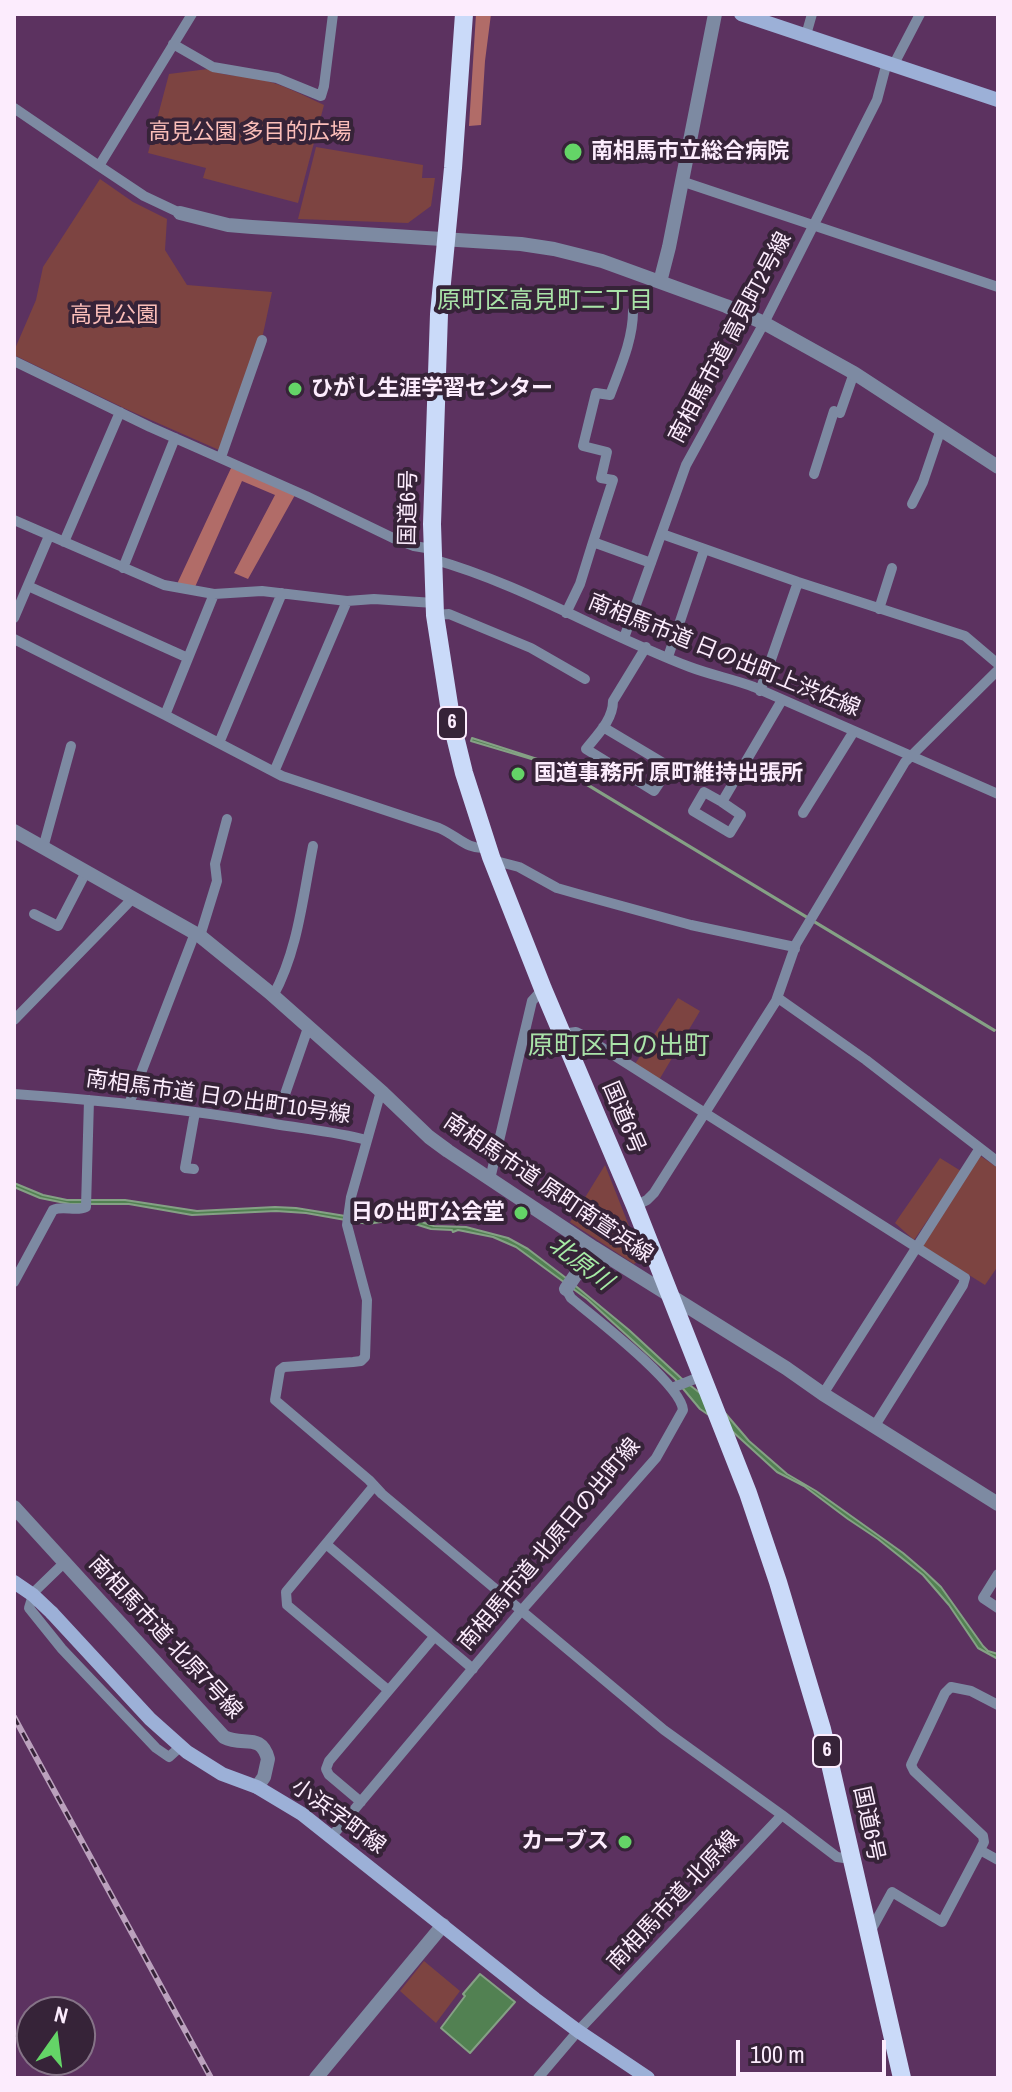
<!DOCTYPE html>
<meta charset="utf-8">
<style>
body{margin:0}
#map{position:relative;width:1012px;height:2092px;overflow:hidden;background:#5c3260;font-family:"Archivo Narrow",sans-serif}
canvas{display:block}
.frame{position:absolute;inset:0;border:16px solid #fcecfd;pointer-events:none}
.north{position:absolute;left:16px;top:1996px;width:80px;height:80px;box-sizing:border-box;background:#362338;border:2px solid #857387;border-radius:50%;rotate:14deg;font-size:22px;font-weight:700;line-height:32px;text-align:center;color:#fcecfd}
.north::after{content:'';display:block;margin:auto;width:28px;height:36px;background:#64d467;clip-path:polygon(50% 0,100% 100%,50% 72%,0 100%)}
.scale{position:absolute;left:736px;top:2040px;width:150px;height:36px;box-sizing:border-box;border:4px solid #fcecfd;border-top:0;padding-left:10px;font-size:24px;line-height:28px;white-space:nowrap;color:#fcecfd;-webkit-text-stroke:6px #362338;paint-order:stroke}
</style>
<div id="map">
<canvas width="1012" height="2092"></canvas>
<div class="frame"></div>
<div class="north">N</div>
<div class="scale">100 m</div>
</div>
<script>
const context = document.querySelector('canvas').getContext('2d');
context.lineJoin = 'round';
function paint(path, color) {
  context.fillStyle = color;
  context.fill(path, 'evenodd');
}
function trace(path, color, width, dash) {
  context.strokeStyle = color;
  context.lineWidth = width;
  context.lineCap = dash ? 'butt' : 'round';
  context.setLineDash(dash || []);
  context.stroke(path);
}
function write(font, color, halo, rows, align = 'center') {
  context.font = font + ' "Archivo Narrow","Noto Sans JP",sans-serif';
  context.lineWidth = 8;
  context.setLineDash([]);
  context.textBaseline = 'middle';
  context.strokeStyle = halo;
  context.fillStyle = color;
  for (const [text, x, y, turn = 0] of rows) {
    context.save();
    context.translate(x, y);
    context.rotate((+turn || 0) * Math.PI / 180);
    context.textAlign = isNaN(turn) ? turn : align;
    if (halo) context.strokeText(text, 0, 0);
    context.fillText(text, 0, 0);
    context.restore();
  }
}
paint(new Path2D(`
 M 208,69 C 225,77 241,75 259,79 C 282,84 303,95 324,105 L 298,203 L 203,178 L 206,168 L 148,153 L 169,74 Z
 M 316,147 L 423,165 L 422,178 L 435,178 L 431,206 L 408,223 L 298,219 Z
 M 100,179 L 133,202 L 167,219 L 165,250 L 187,285 L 272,292 L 263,334 L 219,450 L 126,409 L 14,355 L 14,351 L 36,300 L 43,267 Z
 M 678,998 L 700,1011 L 659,1080 L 635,1064 Z
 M 979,1155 L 998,1168 L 998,1266 L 985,1285 L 921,1245 Z
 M 940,1158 L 961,1171 L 914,1240 L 895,1223 Z
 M 605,1165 L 640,1254 L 637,1262 L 634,1264 L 570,1222 Z
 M 424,1961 L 460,1991 L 436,2023 L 400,1991 Z`), '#7d4441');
paint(new Path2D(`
 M 476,14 L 491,14 L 485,61 L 481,125 L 469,126 Z
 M 232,466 L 295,495 L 248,579 L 234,573 L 275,495 L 242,481 L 195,587 L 177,584 Z`), '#b16c68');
const water = new Path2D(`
 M 472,738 L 556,765 L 995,1030 L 994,1031 L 555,766 L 471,741 Z
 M 14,1183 L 43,1195 L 67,1200 L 125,1200 L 197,1211 L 275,1207 L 296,1208 L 370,1220 L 400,1215 L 434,1226 L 466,1227 L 508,1238 L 528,1249 L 566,1278 L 629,1330 L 681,1378 L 725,1413 L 749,1441 L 787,1474 L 816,1491 L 903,1553 L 924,1571 L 941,1587 L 983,1646 L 988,1651 L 998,1654 L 998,1659 L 978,1648 L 949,1605 L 923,1575 L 878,1539 L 848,1519 L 804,1486 L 777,1472 L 732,1431 L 700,1409 L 675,1379 L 587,1299 L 516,1247 L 493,1237 L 458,1230 L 453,1232 L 452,1230 L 431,1229 L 399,1219 L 368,1224 L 306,1213 L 276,1211 L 192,1215 L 129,1204 L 70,1204 L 40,1198 L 14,1187 Z
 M 480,1974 L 515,2002 L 470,2053 L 441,2028 L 465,1996 L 463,1994 Z`);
paint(water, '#528152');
trace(water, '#85a185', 2);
trace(new Path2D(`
 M 806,35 L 812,14
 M 173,44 L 213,67 L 277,78 L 321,96 L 324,86 L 333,14
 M 894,64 L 920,14
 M 14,108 L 99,166 L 192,14
 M 99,166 L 144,196 L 180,213
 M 681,181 L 998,287
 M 14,361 L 150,427 L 306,496 L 393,538 L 414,546 L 432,549
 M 840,413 L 854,373
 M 221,457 L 262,340
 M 814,474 L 834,411
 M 912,504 L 923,482 L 941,429
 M 14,520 L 164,585 L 214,594 L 262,591 L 347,601 L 374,599 L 434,603
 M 662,534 L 798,582 L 965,636 L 998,664
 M 64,542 L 120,412
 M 593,542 L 613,480 L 601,478 L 607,452 L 583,446 L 596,393 L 610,395 C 620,368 633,340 633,311
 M 432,559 C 522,584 603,634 690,667 C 711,675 733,679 754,687 L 998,794
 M 123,568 L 175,438
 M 28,586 L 188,658
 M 879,609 L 892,568
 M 566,613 L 580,584 L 593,542 L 651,563
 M 435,615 L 449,614 L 531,648 L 585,679
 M 14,618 L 49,536
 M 624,638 L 686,465 L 764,323 L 877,100 L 887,62
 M 14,639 L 165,715 L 282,776 L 439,828 C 458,836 466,850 488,848
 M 668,657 L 704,550
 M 760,691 L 798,582
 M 165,715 L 214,594
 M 603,727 L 670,767 L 654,791 L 586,749 C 597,735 613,720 613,701 L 646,647
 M 219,743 L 282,593
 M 274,772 L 347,601
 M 722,802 L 741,815 L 730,833 L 693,811 L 704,792 L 722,802 L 782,700
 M 803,813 L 854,731
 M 43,848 L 71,746
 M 492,860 L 519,867 L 557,888 L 578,894 L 691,925 L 790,946 L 795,949
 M 34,914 L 58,926 L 86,872
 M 200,936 L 217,881 L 215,864 L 227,819
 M 273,996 C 298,951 303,896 313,846
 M 778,998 L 866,1060 L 998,1162
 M 14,1020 L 133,898
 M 561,1034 L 576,1032 L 582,1035 L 965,1278 L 963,1285 L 874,1427
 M 381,1091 L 351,1197 L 347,1225 L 367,1300 L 365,1357 L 361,1361 L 353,1362 L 284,1367 L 280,1370 L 275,1400 L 369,1480 L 382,1494 L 664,1730 L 782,1815
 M 14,1094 C 100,1100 185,1109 269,1123 C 302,1129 334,1131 366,1140
 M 283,1100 L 308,1028
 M 129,1104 L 195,933
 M 194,1169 L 185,1168 L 195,1112
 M 490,1179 L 532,1001 L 543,989
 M 635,1206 L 647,1200 L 654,1193 L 776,1001 L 796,944 L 905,762 L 998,670
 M 14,1282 L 53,1210 C 63,1205 76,1212 86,1207 L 89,1100
 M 672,1388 L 702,1376
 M 823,1394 L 980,1148
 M 374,1486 L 286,1592 L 287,1605 L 388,1690
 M 326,1544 L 473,1669
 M 65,1562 L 34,1592 L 29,1608 L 62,1649 L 156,1748 L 169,1757 L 180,1747
 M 998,1574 L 983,1598 L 998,1608
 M 361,1802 L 329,1775 L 326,1769 L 329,1761 L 434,1637
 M 332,1836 L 521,1611 L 656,1458 L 683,1410 C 681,1384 594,1317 571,1298 L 566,1289
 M 980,1850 L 984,1842 L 983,1836 L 914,1771 L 911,1765 L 945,1693 L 951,1687 L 971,1691 L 998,1705
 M 870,1932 L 892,1892 L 942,1922 L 980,1850 L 998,1860
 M 538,2078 L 578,2031 L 782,1815 L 837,1857 L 851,1859`), '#7d8aa2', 10);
trace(new Path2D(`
 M 180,213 L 228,225 L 252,227 L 521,244 L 554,249 L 602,261 L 726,306 L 764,323 L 854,373 L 998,467
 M 660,282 L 669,247 L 715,14
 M 14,831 L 200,936 L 269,992 L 383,1093 L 429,1137 L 448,1151 L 594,1248 L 786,1368 L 823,1394 L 998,1504
 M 566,1289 L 594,1248
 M 14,1507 L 224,1737 C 243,1747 261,1732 268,1759 L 264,1777 L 257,1787
 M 316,2078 L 443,1925`), '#7d8aa2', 14);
trace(new Path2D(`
 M 741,14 L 998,100
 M 52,1613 L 150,1719 L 187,1752 L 222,1774 L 257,1787 L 302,1814 L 535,1999 L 578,2031 L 648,2078`), '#9cb0d7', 14);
trace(new Path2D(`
 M 464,14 L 453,168 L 439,314 L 432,524 L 435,615 L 452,724 L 464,773 L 491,857 L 543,989 L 635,1206 L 748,1493 L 778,1582 L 822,1729 L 902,2078`), '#cadaf9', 18);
const rail = new Path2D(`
 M 14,1717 L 211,2078`);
trace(rail, '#bba1bd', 6);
trace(rail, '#362338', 3, [9]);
trace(new Path2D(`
 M 14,1582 L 33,1595 L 52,1613`), '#9cb0d7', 14);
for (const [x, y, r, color] of [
 [573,152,10,"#64d467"],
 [295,389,8,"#64d467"],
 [518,774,8,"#64d467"],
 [521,1213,8,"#64d467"],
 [625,1842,8,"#64d467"]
]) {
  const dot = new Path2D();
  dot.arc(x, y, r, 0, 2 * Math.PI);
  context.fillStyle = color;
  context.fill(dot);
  trace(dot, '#362338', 3);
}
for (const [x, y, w] of [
 [452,723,28],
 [827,1751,28]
]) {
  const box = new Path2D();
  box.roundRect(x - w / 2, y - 16, w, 32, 6);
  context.fillStyle = '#362338';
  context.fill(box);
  trace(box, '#fcecfd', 2);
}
write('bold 20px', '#fcecfd', null, [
 ["6",452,723],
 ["6",827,1751]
]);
write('22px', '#fbbeb9', '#362338', [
 ["高見公園 多目的広場",250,133],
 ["高見公園",114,316]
]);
write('bold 22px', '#fcecfd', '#362338', [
 ["南相馬市立総合病院",591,152],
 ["ひがし生涯学習センター",311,389],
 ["国道事務所 原町維持出張所",534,774],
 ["日の出町公会堂",505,1213,"right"],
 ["カーブス",609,1842,"right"]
], 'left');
write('22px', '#fcecfd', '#362338', [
 ["南相馬市道 高見町2号線",731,338,-62],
 ["国道6号",409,508,-89],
 ["南相馬市道 日の出町上渋佐線",724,656,22],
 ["南相馬市道 日の出町10号線",218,1098,8],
 ["国道6号",623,1118,67],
 ["南相馬市道 原町南萱浜線",548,1189,34],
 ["南相馬市道 北原日の出町線",550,1545,-50],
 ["南相馬市道 北原7号線",165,1638,47],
 ["小浜字町線",338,1817,36],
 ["国道6号",868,1824,78],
 ["南相馬市道 北原線",674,1901,-47]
]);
write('24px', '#a9e3a8', '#362338', [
 ["原町区高見町二丁目",545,302]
]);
write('italic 24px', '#a6eba5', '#362338', [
 ["北原川",580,1264,37]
]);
write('26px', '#a9e3a8', '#362338', [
 ["原町区日の出町",619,1047]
]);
</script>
